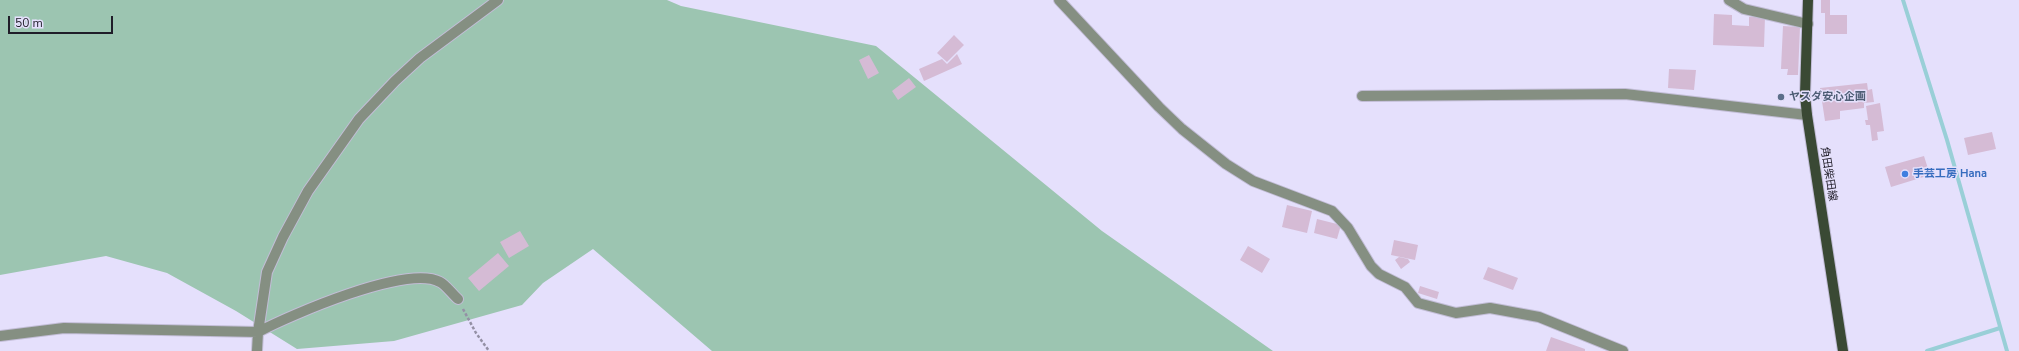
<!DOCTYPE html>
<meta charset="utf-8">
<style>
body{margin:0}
#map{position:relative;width:2019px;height:351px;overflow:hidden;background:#e5e0fc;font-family:"Nunito Sans",sans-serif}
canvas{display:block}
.scale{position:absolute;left:8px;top:16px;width:105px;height:18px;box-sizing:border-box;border:2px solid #201d29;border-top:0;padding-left:5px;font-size:12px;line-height:14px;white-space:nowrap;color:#201d29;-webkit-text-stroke:3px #e5e0fc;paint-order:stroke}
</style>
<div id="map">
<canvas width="2019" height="351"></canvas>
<div class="scale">50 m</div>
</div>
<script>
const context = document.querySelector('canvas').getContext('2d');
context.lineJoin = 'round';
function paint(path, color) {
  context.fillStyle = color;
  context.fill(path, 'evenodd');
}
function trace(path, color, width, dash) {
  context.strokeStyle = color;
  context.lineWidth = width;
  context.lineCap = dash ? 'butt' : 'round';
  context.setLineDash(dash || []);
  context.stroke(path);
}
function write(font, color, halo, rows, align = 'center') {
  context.font = font + ' "Nunito Sans","Noto Sans JP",sans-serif';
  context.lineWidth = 3;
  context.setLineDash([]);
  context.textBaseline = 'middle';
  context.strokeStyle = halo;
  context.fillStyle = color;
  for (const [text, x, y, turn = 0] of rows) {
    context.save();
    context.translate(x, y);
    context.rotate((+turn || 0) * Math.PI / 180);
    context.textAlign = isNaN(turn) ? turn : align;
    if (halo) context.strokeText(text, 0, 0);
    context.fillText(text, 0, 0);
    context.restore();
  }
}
paint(new Path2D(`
 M 0,0 L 667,0 L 681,6 L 876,46 L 1102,231 L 1273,351 L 712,351 L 593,249 L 543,283 L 522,305 L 394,341 L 297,349 L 236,311 L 167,273 L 106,256 L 0,275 Z`), '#9cc5b1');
trace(new Path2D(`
 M 1903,0 L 1947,140 L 2007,351
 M 1927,351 L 2000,328`), '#99cfd7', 4);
paint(new Path2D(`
 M 1821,0 L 1830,0 L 1830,15 L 1847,15 L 1847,34 L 1825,34 L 1825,13 L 1821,13 Z
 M 1714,14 L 1732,15 L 1732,25 L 1749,26 L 1749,17 L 1765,17 L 1764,47 L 1713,45 Z
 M 1783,26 L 1800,27 L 1798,75 L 1787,75 L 1788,69 L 1781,69 Z
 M 954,35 L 964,45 L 947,62 L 937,53 Z
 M 957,54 L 962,64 L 924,81 L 919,69 L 942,59 L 947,64 Z
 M 869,55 L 879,73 L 868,79 L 859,60 Z
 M 1669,69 L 1696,70 L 1694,90 L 1668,88 Z
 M 909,78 L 916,87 L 898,100 L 892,91 Z
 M 1867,83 L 1868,90 L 1872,89 L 1874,102 L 1864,103 L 1864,108 L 1840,111 L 1840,119 L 1825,121 L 1820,88 Z
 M 1880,103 L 1884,131 L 1877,132 L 1878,140 L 1872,141 L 1870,125 L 1866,125 L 1865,120 L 1868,120 L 1866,106 Z
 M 1992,132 L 1996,149 L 1968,155 L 1964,138 Z
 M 1924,156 L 1930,175 L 1891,187 L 1885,167 Z
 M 1287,205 L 1312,211 L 1307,233 L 1282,227 Z
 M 1317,219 L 1341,225 L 1337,239 L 1314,233 Z
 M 520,231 L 529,246 L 509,258 L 500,242 Z
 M 1394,240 L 1418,245 L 1415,260 L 1391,255 Z
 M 1248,246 L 1270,259 L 1262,273 L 1240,260 Z
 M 498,253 L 509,266 L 479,291 L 468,278 Z
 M 1399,257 L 1408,259 L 1410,262 L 1401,269 L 1395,260 Z
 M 1488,267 L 1518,278 L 1513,290 L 1483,279 Z
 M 1420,286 L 1439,292 L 1437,299 L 1418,293 Z
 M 1551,337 L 1585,349 L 1585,351 L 1546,351 Z`), '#d5bbd5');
const minor = new Path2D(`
 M 1059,0 L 1159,107 L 1182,129 L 1226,164 L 1253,181 L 1332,211 L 1348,228 L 1371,266 L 1379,274 L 1405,287 L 1418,303 L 1456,313 L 1490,308 L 1539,317 L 1623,351
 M 1729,0 L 1744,9 L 1808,24
 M 1362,96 L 1625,94 L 1807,115
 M 0,336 L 64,328 L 258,332 C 291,315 407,264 440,282 C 446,285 452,294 458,299
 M 257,351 L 258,332 L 267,272 L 283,237 L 308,191 L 359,119 L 395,81 L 420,58 L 498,0`);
const major = new Path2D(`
 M 1808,0 L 1805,95 L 1807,115 L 1843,351`);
trace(minor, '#c2bdd6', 12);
trace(major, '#c2bdd6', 12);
trace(new Path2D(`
 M 463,309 L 476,333 L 489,351`), '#9490a5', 2.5, [3, 2]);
trace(minor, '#858f82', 10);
trace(major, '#3a4934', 10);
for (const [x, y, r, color] of [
 [1781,97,4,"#5c6f8a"],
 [1905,174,4,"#3f7fe0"]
]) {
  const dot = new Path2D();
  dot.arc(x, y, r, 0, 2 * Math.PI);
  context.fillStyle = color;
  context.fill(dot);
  trace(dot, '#e5e0fc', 1.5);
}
write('bold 11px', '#4e5e75', '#e5e0fc', [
 ["ヤスダ安心企画",1789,97]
], 'left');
write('11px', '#201d29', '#e5e0fc', [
 ["角田柴田線",1828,174,81]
]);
write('bold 11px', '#366cbe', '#e5e0fc', [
 ["手芸工房 Hana",1913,174]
], 'left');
</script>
